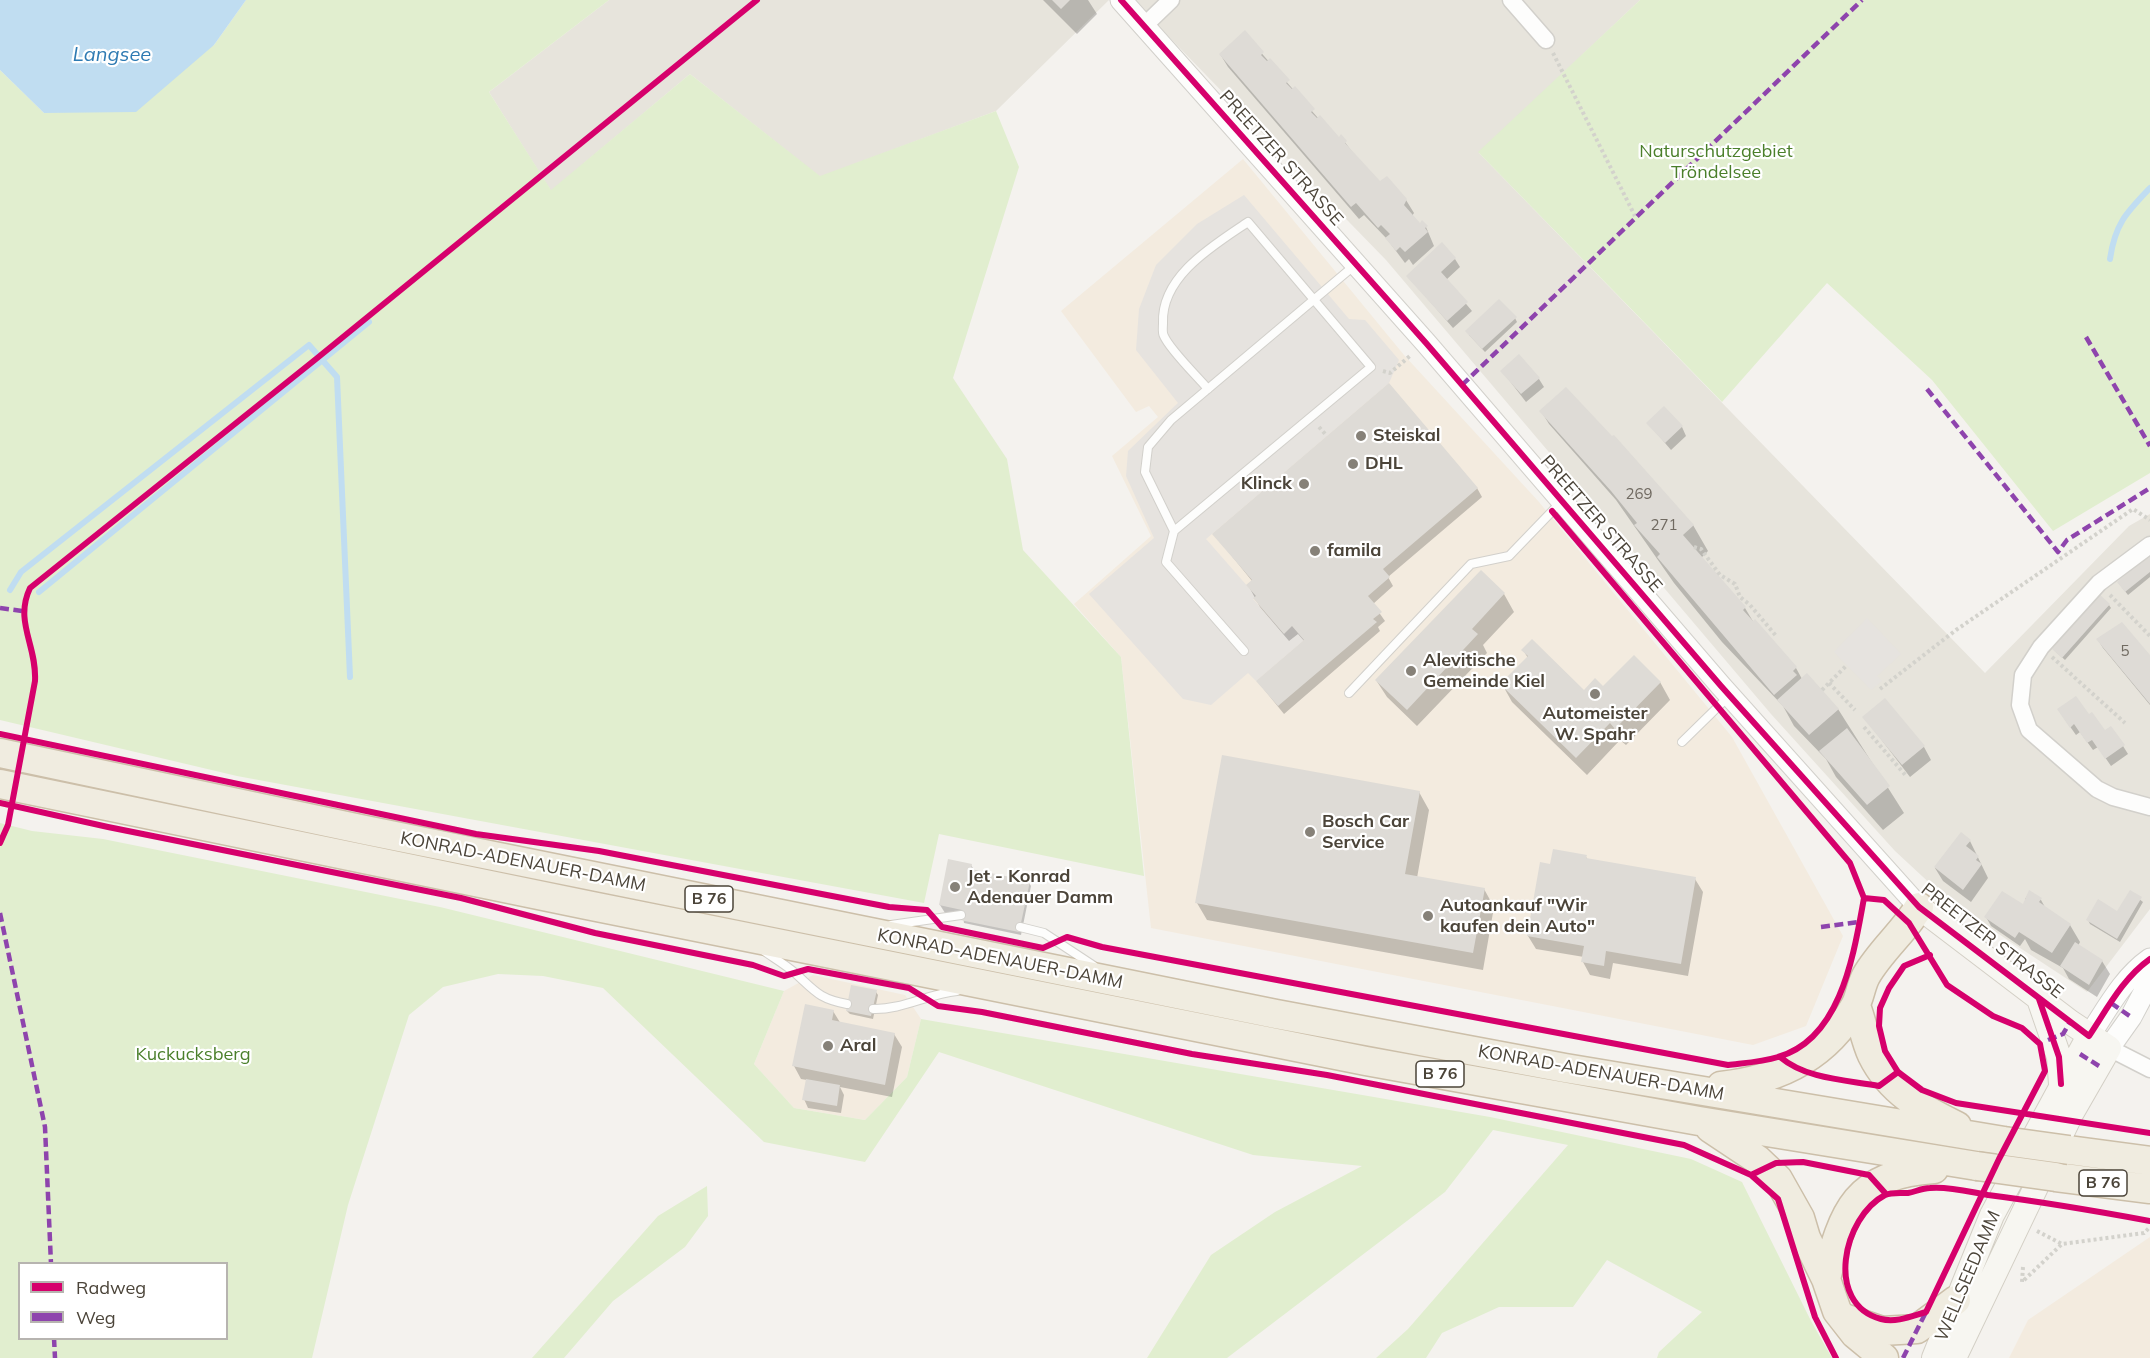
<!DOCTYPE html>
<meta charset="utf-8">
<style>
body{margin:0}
#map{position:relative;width:2150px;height:1358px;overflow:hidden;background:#f4f2ee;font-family:Mulish,sans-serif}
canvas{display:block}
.legend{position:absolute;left:18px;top:1262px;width:210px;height:78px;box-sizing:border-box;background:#fff;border:2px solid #b7b4b0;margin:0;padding:8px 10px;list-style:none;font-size:18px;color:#4b4439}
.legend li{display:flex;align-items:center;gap:12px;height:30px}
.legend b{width:30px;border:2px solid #b7b4b0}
</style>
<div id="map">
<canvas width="2150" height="1358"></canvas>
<ul class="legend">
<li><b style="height:8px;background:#d6006c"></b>Radweg</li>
<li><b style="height:8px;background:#8e44ad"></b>Weg</li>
</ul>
</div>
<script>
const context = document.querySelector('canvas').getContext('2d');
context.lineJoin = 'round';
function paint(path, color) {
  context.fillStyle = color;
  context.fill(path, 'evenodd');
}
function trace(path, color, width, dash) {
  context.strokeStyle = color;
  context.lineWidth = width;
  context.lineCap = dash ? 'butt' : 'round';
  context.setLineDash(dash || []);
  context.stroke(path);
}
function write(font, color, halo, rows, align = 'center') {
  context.font = font + ' Mulish,sans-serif';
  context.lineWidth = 4.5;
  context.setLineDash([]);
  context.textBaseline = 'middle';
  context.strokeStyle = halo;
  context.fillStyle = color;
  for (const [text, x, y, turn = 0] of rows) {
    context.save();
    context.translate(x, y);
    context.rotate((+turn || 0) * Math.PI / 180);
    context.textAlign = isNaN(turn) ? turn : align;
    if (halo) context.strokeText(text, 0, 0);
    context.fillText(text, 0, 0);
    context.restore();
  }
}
paint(new Path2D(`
 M 609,0 L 1109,0 L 996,111 L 820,177 L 690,74 L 551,191 L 489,92 Z
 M 1133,0 L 1640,0 L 1479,153 L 1985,673 L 2129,526 L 2150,514 L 2150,909 L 2087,992 L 1950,902 L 1895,851 L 1771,714 L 1386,260 Z`), '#e7e4dc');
paint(new Path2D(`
 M 1243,159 L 1404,355 L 1539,502 L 1732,737 L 1843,936 L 1806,1026 L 1753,1045 L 1151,928 L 1121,657 L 1074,604 L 1151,536 L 1112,456 L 1158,417 L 1149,406 L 1136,412 L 1061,311 Z
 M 813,975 L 905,995 L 921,1019 L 907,1077 L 865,1120 L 794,1108 L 754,1064 L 784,991 Z
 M 2150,1237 L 2150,1358 L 2009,1358 L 2028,1320 Z`), '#f3ebdf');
paint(new Path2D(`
 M 246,0 L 609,0 L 489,92 L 551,190 L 690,74 L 820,176 L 996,111 L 1019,167 L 953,378 L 1007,459 L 1023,550 L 1121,657 L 1144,876 L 939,834 L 924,903 L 237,776 L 0,720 L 0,70 L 44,113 L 214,45 Z
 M 1640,0 L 2150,0 L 2150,473 L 2053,531 L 1932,380 L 1827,283 L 1722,402 L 1478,152 Z
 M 0,823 L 32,831 L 103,839 L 440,907 L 784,991 L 754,1064 L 794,1108 L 865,1120 L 907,1077 L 921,1019 L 1490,1117 L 1691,1159 L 1742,1182 L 1811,1321 L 1832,1358 L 1657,1358 L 1659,1352 L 1702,1312 L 1607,1260 L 1573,1307 L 1499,1307 L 1442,1333 L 1426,1358 L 1376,1358 L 1408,1329 L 1568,1145 L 1493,1130 L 1445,1192 L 1227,1358 L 1147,1358 L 1211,1255 L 1275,1212 L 1362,1166 L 1253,1155 L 939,1052 L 865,1162 L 764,1142 L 603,988 L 543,976 L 498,974 L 443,987 L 409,1015 L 348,1205 L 312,1358 L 0,1358 ZM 20,1264 L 226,1264 L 226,1338 L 20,1338 Z
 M 707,1186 L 708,1216 L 685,1247 L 613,1301 L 564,1358 L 532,1358 L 658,1216 Z`), '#e1eecf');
paint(new Path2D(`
 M 1244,195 L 1349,319 L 1365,320 L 1399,360 L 1389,383 L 1206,539 L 1256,596 L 1253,599 L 1283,633 L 1292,626 L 1304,640 L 1256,681 L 1248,673 L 1211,705 L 1183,699 L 1089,594 L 1154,538 L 1126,476 L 1128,451 L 1178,403 L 1136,350 L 1139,309 L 1156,265 L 1197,224 Z
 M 1867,618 L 1901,654 L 1877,676 L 1882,681 L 1871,690 L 1834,652 Z`), '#e6e3df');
paint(new Path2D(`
 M 0,0 L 246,0 L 214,45 L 136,112 L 44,113 L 0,70 Z`), '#c0ddf1');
paint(new Path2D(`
 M 1043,0 L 1088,0 L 1097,14 L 1077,34 Z
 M 1244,33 L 1318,118 L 1339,139 L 1341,137 L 1353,153 L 1380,183 L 1406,200 L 1414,213 L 1412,216 L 1420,225 L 1426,227 L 1434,246 L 1413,265 L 1409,259 L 1405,263 L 1387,239 L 1364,215 L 1359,219 L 1228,67 L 1220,54 Z
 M 1455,259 L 1460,267 L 1446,280 L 1472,311 L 1453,328 L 1408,276 Z
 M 1515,318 L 1517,322 L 1485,352 L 1469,335 Z
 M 1502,371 L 1539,379 L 1544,387 L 1526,402 Z
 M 1541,411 L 1693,525 L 1708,551 L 1701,558 L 1745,608 L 1754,623 L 1796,668 L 1802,679 L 1838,709 L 1904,813 L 1883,830 L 1836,777 L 1826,759 L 1794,726 L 1783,706 L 1722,642 L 1674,583 L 1616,500 L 1549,424 Z
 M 1648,423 L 1682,427 L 1686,436 L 1671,450 Z
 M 1477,488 L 1482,497 L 1388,577 L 1393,586 L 1373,604 L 1385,621 L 1378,627 L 1380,631 L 1284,714 L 1258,682 L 1305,642 L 1298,634 L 1289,641 L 1260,607 L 1248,585 L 1252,581 L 1214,534 Z
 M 2150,556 L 2150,577 L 2128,595 L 2121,586 Z
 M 1481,572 L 1504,594 L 1514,612 L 1483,645 L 1487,653 L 1417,726 L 1387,697 L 1376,680 Z
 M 2109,605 L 2111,608 L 2065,660 L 2056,652 Z
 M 2098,640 L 2150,658 L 2150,705 L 2103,648 Z
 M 1523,650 L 1584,693 L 1660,682 L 1670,700 L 1626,745 L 1620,740 L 1587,775 L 1512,702 L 1502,684 L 1528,658 Z
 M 1864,717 L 1924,747 L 1931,760 L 1910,777 Z
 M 2088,717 L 2123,746 L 2128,754 L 2111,766 L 2098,747 L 2093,750 L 2080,732 L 2076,735 L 2064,718 Z
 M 1419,792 L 1429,810 L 1417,878 L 1484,889 L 1494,907 L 1483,970 L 1207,920 L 1197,903 Z
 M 1970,841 L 1988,878 L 1971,902 L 1943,881 L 1935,868 Z
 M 1586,857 L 1588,860 L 1695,879 L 1703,892 L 1688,976 L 1613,963 L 1610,979 L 1590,975 L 1583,962 L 1584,957 L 1536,949 L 1528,936 L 1552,865 Z
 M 971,865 L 975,871 L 1029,883 L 1031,886 L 1021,935 L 964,923 L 963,917 L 945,913 L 940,905 Z
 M 2030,892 L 2041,900 L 2046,909 L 2070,925 L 2080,942 L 2078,946 L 2102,961 L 2110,974 L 2097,997 L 2069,979 L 2063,968 L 2031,950 L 2025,939 L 2020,946 L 1991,926 L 1986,917 L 2026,906 L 2025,899 Z
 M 2130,892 L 2143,902 L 2120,942 L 2090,924 L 2088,920 L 2118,913 Z
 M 876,992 L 878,995 L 873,1019 L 850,1014 L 847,1011 Z
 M 833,1011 L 841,1024 L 894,1034 L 902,1047 L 892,1097 L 840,1087 L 844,1095 L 841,1113 L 808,1108 L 804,1099 L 807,1080 L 801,1079 L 794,1066 Z`), '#0003');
trace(new Path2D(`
 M 2110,259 C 2115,224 2126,213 2150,188
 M 10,590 L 21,572 L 309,345 L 337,377 L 350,677
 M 39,592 L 369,322`), '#c0ddf1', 6);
paint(new Path2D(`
 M 1052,0 L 1070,0 L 1061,9 Z
 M 1245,30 L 1264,52 L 1261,55 L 1267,61 L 1270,58 L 1290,80 L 1286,83 L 1292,89 L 1295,86 L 1315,109 L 1311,112 L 1317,118 L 1320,115 L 1339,137 L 1341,134 L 1347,141 L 1345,143 L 1380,181 L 1387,176 L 1407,199 L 1404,205 L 1420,223 L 1422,220 L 1428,226 L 1425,228 L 1428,232 L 1405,252 L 1400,247 L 1396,251 L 1385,238 L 1390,234 L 1381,225 L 1378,228 L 1356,203 L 1351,207 L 1219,54 Z
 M 1442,242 L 1456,258 L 1441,272 L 1468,302 L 1447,321 L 1406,276 Z
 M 1499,299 L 1517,317 L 1482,349 L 1465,331 Z
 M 1519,354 L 1540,378 L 1521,394 L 1500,371 Z
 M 1389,383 L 1478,488 L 1383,569 L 1390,577 L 1368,596 L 1382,612 L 1373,619 L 1377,622 L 1278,706 L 1256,681 L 1304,640 L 1292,626 L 1284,634 L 1253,598 L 1256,596 L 1246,585 L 1252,580 L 1212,534 Z
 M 1566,387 L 1612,436 L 1614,435 L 1694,525 L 1683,535 L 1746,607 L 1743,610 L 1753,621 L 1755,619 L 1797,667 L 1793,671 L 1797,675 L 1774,695 L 1657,557 L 1660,554 L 1634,525 L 1637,523 L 1611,491 L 1539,411 Z
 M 1664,406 L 1683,426 L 1665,443 L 1646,423 Z
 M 2150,554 L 2150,572 L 2125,592 L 2117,582 Z
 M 1481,570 L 1505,593 L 1472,629 L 1478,634 L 1407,710 L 1375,680 Z
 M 2100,595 L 2110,604 L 2062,658 L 2052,649 Z
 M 2122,622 L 2150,655 L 2150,704 L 2096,639 Z
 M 1532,639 L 1584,690 L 1595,678 L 1603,686 L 1634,655 L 1661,682 L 1615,729 L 1610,723 L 1576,758 L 1500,684 L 1528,656 L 1521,650 Z
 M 1807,673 L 1839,709 L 1809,735 L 1777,700 Z
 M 2076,696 L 2089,714 L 2092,712 L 2105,730 L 2111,726 L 2125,745 L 2105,759 L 2092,740 L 2087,743 L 2074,724 L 2070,728 L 2057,709 Z
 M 1885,698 L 1925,746 L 1902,765 L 1862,717 Z
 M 1847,728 L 1890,786 L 1867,805 L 1819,751 Z
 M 1222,755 L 1420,791 L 1405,874 L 1485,888 L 1473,953 L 1195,903 Z
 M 1961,832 L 1971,840 L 1966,846 L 1979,856 L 1976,860 L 1982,864 L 1963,890 L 1934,867 Z
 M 1553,849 L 1587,855 L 1586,858 L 1696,877 L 1681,964 L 1606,951 L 1604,966 L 1581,962 L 1584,946 L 1527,936 L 1540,862 L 1550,864 Z
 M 948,859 L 972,864 L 971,869 L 1030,881 L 1019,932 L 960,920 L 962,910 L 939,905 Z
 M 2029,890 L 2042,898 L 2039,902 L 2071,924 L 2052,953 L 2019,932 L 2015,938 L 1984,917 L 2002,891 L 2023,904 Z
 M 2130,890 L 2142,897 L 2117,939 L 2086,920 L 2098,899 L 2117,911 Z
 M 2075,942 L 2103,960 L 2089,985 L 2060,966 Z
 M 851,985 L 877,990 L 871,1016 L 846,1011 Z
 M 805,1004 L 834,1010 L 832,1020 L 895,1033 L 885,1085 L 792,1066 Z
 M 806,1079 L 840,1085 L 837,1106 L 802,1100 Z`), '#dedbd6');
const service = new Path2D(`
 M 1208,389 C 1197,376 1170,350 1164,336 C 1162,333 1163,327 1163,323 C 1161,276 1214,245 1248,222 L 1371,367 L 1174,531 L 1166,562 L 1244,651
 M 1174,531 L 1145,472 L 1148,447 L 1171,420 L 1355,265
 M 1349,693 L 1471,564 L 1509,556 L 1561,502
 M 1682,742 L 1729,696
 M 891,925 L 961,915
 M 1020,927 L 1044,933 L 1094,966
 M 764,951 C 774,958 786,965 795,973 C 815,991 819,999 847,1004
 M 873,1009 C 901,1010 928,994 957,991`);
const minor = new Path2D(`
 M 1511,0 L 1546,40
 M 1144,26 L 1171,0
 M 2150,545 L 2099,583 L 2041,647 L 2023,675 L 2020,705 L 2029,730 L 2097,789 L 2113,797 L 2150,807
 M 2109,1048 L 2150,1069`);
const tertiary = new Path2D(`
 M 1121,0 L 1426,343 L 1721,686 L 1919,907
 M 2089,1036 C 2107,1009 2123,978 2150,959
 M 2109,1048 L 2131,1017 L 2150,981`);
const secondary = new Path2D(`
 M 1919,907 L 2070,1022 L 2109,1048 L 2071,1114 L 1954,1358
 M 2039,999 L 2059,1057 L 2061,1084
 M 1934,1358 L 1992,1215 L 2089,1036`);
const trunk = new Path2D(`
 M 0,753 L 365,830 L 1276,1014 L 1565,1068 L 2004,1141
 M 0,784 L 587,905 L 1366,1061 L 1699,1121 L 1977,1166
 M 1856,1006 C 1862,1021 1865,1040 1872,1055 C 1890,1092 1922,1109 1957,1126
 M 1721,1086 C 1777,1080 1826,1057 1855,1006 C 1860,997 1861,985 1866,976 C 1881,950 1904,932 1919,907
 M 1710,1128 L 1758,1160 L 1778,1179 L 1800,1218 L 1806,1238 L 1826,1279 L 1837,1311 L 1855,1334 L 1884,1358
 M 2069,1150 L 2150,1161
 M 2056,1177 L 2150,1189
 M 1826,1279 C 1843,1210 1856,1174 1934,1169
 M 1844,1318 L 1882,1331 L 1917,1329 L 1956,1300`);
trace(service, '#d2d0cb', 10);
trace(minor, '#d2d0cb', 19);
trace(tertiary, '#d2d0cb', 23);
trace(secondary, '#d3cfc5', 26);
trace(trunk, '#ccbfa9', 31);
trace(new Path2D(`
 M 1553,53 L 1635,216
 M 1383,371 L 1390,373 L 1411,355
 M 1319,427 L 1327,436
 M 1694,547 L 1701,549 L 1720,575 L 1735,584 L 1740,597 L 1750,605 L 1777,637
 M 2110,595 L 2150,636
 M 2052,657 L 2125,723
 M 1829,683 L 1855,710
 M 1880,689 L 1956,630 L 2133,509 L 2150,520
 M 1822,690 L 1847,665
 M 1864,727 L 1907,777
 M 2037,1231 L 2062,1244 L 2144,1233 L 2150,1227
 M 2023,1267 L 2022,1282 L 2062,1244`), '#d3d2cc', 4, [3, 3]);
trace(service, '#fdfdfc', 8);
trace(minor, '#fdfdfc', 16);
trace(tertiary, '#fdfdfc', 21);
trace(secondary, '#f7f6f1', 24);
trace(trunk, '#f0ece0', 28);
const trunkBridge = new Path2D(`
 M 2004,1141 L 2069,1150
 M 1977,1166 L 2056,1177`);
trace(trunkBridge, '#ccbfa9', 31, []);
trace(trunkBridge, '#f0ece0', 28);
trace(new Path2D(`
 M 2086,337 L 2150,446
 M 1462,385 L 1862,0
 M 1927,389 L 2058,552 L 2067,540 L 2150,488
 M 0,608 L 22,611
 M 0,913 L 45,1127 L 51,1264
 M 1821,927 L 1859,922
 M 2111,1003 L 2131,1017
 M 2048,1040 L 2063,1034 L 2070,1022
 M 2080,1054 L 2099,1066
 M 54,1338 L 55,1358
 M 1903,1358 L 1926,1312`), '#8e44ad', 4.5, [9, 4.5]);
trace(new Path2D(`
 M 1121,0 L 1426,343 L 1721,686 L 1919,907 L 2089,1036 C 2107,1009 2123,978 2150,959
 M 1552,511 L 1850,863 L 1864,898 L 1884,900 L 1909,923 L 1947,985 L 1993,1016 L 2022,1028 L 2040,1044 L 2045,1071 L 1999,1159 L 1926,1312 C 1912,1316 1896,1323 1881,1319 C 1824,1304 1843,1217 1885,1195 C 1891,1192 1901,1193 1908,1193 C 1915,1192 1922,1188 1930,1188 C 1948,1186 1970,1192 1988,1195 C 2043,1202 2096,1211 2150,1221
 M 0,734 L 476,834 L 599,851 L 889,907 L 927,910 L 942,927 L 1043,948 L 1067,937 L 1102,947 L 1728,1065 C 1744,1063 1762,1062 1778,1057 C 1842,1039 1854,952 1864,898
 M 0,803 L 108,827 L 461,898 L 595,933 L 753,965 L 784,976 L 808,969 L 909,988 L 938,1006 L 982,1012 L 1192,1054 L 1327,1075 L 1684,1145 L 1751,1175 L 1778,1199 L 1815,1317 L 1836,1358
 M 0,843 L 8,825 L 35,681 C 37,645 14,622 30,588 L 316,359 L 757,0
 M 1930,955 L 1904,966 L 1889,988 L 1880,1008 L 1879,1026 L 1885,1051 L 1898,1072 L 1922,1090 L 1956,1103 L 2150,1133
 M 2039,999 L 2059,1057 L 2061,1084
 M 1780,1057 C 1806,1079 1845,1080 1879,1086 L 1898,1072
 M 1751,1175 L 1776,1163 L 1803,1162 L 1869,1175 L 1886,1194`), '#d6006c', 6);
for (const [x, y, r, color] of [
 [1361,436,6,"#868178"],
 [1353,464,6,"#868178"],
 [1304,484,6,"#868178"],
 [1315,551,6,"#868178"],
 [1411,671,6,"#868178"],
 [1595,694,6,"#868178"],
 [1310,832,6,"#868178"],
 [955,887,6,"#868178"],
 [1428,916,6,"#868178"],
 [828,1046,6,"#868178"]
]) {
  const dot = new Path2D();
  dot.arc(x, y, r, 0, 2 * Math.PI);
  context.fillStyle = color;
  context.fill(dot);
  trace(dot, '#fff', 2);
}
write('15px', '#706a61', null, [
 ["269",1639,494],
 ["271",1664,525],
 ["5",2125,651]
]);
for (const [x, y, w] of [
 [709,899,48],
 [1440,1074,48],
 [2103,1183,48]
]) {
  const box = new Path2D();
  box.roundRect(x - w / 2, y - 13, w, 26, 4.5);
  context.fillStyle = '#fff';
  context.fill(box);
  trace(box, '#4b4439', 1.5);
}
write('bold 16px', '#4b4439', null, [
 ["B 76",709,899],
 ["B 76",1440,1074],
 ["B 76",2103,1183]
]);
write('18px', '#4a7f2a', '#fff', [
 ["Naturschutzgebiet",1716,152],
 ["Tröndelsee",1716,173],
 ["Kuckucksberg",193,1055]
]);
write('18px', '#4b4439', '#fff', [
 ["PREETZER STRASSE",1281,158,48],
 ["PREETZER STRASSE",1601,524,49],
 ["KONRAD-ADENAUER-DAMM",523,862,11],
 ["PREETZER STRASSE",1992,941,38],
 ["KONRAD-ADENAUER-DAMM",1000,959,11],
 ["KONRAD-ADENAUER-DAMM",1601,1073,10],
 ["WELLSEEDAMM",1968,1276,-67]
]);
write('bold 18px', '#4b4439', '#fff', [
 ["Steiskal",1373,436],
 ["DHL",1365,464],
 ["Klinck",1292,484,"right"],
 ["famila",1327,551],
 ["Alevitische",1423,661],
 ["Gemeinde Kiel",1423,682],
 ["Automeister",1595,714,"center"],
 ["W. Spahr",1595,735,"center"],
 ["Bosch Car",1322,822],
 ["Service",1322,843],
 ["Jet - Konrad",967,877],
 ["Adenauer Damm",967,898],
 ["Autoankauf \"Wir",1440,906],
 ["kaufen dein Auto\"",1440,927],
 ["Aral",840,1046]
], 'left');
write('italic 20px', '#2e7ab2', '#fff', [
 ["Langsee",112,55]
]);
</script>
